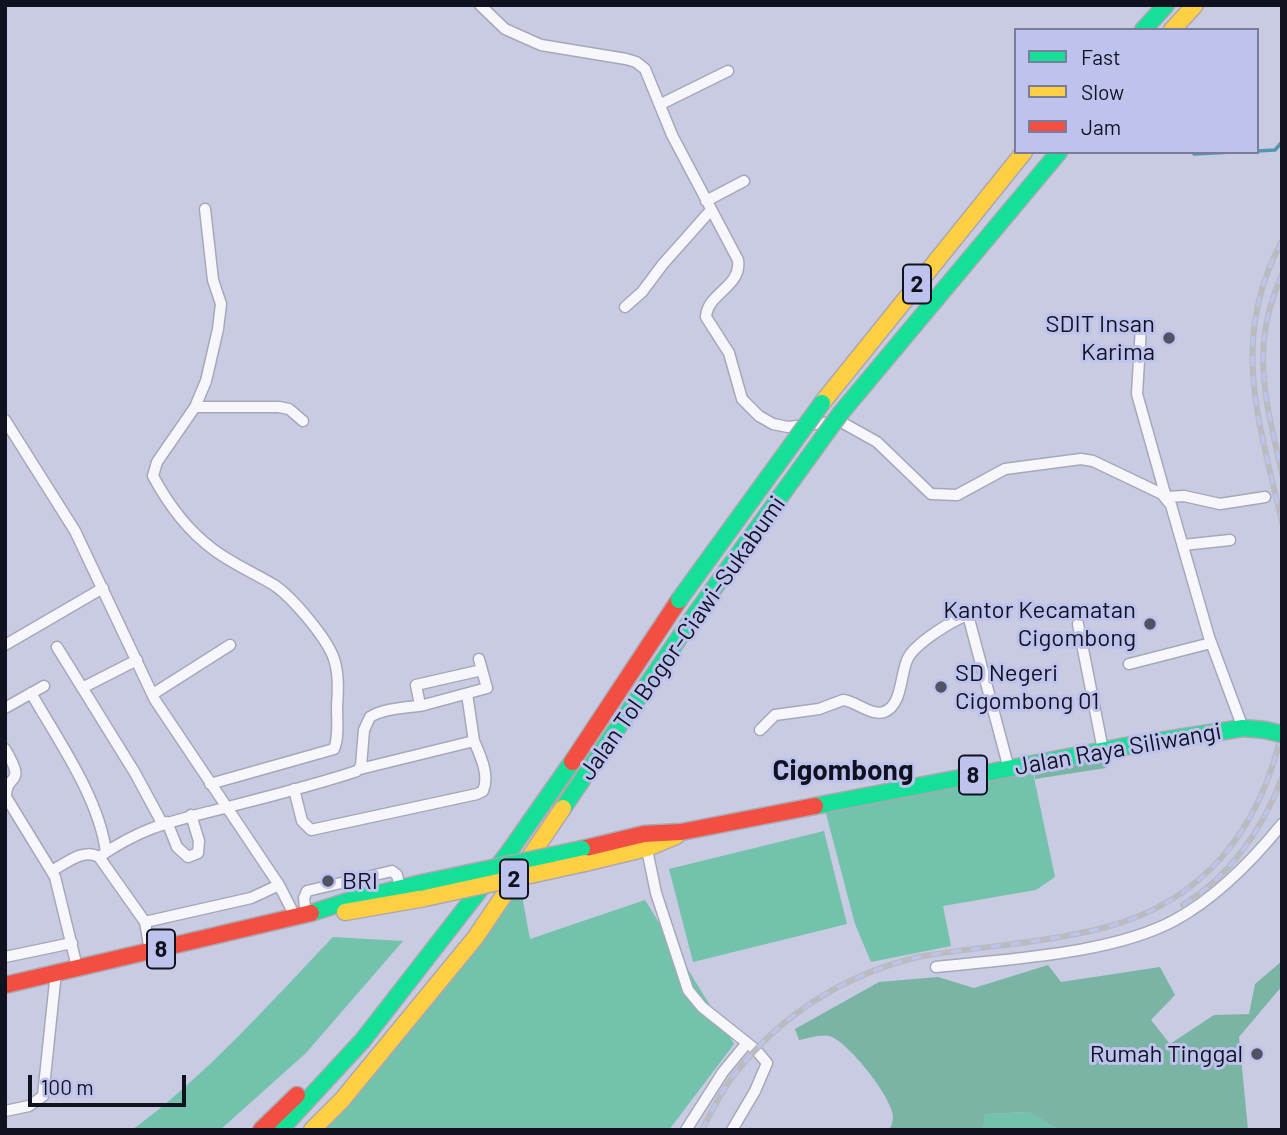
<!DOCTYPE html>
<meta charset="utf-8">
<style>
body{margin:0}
#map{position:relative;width:1287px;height:1135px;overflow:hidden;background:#c8cbe2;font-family:Barlow,sans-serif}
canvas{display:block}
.frame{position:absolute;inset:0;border:7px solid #111220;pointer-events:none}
.legend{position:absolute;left:1014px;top:28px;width:245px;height:126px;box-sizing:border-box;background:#bec3ed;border:2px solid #797c9b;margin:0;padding:9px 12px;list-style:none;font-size:21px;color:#111220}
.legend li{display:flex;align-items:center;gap:14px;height:35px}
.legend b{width:35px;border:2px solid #797c9b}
.scale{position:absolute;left:28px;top:1075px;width:158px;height:32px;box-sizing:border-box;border:4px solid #111220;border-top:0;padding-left:9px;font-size:21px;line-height:24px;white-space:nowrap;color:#111220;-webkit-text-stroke:5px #bec3ed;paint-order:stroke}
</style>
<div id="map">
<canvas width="1287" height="1135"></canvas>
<div class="frame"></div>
<ul class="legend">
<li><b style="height:9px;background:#16e098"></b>Fast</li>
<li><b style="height:9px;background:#ffcf43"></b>Slow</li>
<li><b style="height:9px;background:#f24e42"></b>Jam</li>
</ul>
<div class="scale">100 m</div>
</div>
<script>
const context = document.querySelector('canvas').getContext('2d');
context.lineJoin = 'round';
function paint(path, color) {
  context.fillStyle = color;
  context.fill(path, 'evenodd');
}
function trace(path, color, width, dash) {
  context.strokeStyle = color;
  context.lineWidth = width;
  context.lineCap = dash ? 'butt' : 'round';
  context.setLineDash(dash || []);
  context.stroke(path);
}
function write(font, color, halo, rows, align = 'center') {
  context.font = font + ' Barlow,sans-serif';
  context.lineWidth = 6;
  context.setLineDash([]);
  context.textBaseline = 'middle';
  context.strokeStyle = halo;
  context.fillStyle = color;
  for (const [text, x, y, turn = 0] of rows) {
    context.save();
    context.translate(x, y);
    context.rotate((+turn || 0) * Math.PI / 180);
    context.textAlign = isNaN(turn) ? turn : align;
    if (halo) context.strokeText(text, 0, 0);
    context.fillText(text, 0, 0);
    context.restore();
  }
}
paint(new Path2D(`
 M 1032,768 L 1055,877 L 1036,890 L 943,906 L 951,946 L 871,962 L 855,924 L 824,806 Z
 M 824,831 L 847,924 L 693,962 L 669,869 Z
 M 520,885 L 530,939 L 645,900 L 734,1044 L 669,1130 L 321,1130 Z
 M 333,937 L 403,941 L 306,1053 L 220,1130 L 132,1130 C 207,1075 269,1004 333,937 Z
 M 1029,1112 L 1059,1130 L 983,1130 L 985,1114 Z`), '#73c2ab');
paint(new Path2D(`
 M 1104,756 L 1106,768 L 1035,779 L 1033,767 Z
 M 1282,961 L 1282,986 L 1239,1037 L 1248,1130 L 1059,1130 L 1029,1112 L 985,1114 L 983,1130 L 886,1130 L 891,1127 C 892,1123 893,1119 893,1116 C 891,1096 850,1045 832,1037 C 823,1033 809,1038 799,1040 L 795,1029 L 879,982 L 938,977 L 974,988 L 1048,965 L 1061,982 L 1160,967 L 1175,995 L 1151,1020 L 1170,1044 L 1214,1015 L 1249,1014 L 1255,984 Z`), '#79b4a4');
trace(new Path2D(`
 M 1257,151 L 1275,150 L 1282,142
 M 1194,154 L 1232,152`), '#5496af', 3.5);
const street = new Path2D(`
 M 480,5 L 505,29 L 541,45 L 626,59 L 636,62 L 645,69 L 672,135 L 738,260 C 742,287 707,293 706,317 L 729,353 L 742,399 L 759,416 L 773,424 L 788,427 L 833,422 L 843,423 L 877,442 L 931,494 L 957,495 L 1005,469 L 1081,459 L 1093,461 L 1162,494 L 1171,505 L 1209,637 L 1243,728
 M 661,104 L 728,71
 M 706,201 L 744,181
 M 205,209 L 213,280 L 221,304 L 218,329 L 206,381 L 195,407 L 157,462 L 153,476 C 168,504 188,531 214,550 C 233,564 254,573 274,585 C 292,597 327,638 334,659 C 339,674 338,691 337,707 C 337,720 339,737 334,749 L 210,784
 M 625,307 L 642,292 L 663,264 L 711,210
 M 1141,327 L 1137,394 L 1166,497 L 1184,496 L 1220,504 L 1265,497
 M 195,407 L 279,407 L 289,409 L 303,421
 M 5,420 L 75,531 L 155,700 L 279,885 L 296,918
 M 1183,545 L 1230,540
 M 1078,624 L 1103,750
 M 5,645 L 103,588
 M 57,647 L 135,773 L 162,823
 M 479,659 L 482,670
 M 1129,664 L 1211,643
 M 82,688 L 137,660
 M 31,693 C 58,740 99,798 106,852
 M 153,694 L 230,645
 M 467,694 L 474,741
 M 5,708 L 44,686
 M 760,730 L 775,715 L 819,709 L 843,700 C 856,701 870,716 884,712 C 903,705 900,673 908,658 C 916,643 950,622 965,616 L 969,619 L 1009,769
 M 5,749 C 28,788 6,771 6,797 L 55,877 L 77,967
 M 294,789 L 302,821 L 311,830 L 477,794 L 483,791 C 490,775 480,755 474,741 L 360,769
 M 167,822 L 177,847 L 188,857 L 198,853 L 199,841 L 191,815
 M 646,845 L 656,893 L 688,990 L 702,1007 L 756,1050 L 767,1063 L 755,1091 L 732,1130
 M 99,857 C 145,825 175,821 228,807 C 271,796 315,785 357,771 L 361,766 L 364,730 L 370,717 C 384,708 407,708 424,705 L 487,688 L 482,670 L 416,685 L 420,705
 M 53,870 C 67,863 83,848 99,857 L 145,922 L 150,951
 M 306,916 L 304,898 L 307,891 L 392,871 L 397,875 L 400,888
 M 145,922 L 251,898 L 279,885
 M 5,957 L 72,943
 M 936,967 C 1007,959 1113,954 1175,920 C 1217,897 1252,861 1282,824
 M 5,1111 L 29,1106 L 43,1096 L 56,972
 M 686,1130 L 723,1072 L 747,1043`);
const fast = new Path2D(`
 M 1143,30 L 1166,5
 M 840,414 L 1059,152
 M 815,806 L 1121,747 L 1243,728 L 1265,730
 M 563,808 L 696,613
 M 311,913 L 348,901 L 422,883
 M 280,1130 L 363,1040 L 509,852 L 572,762`);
const slow = new Path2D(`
 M 1172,30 L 1195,5
 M 822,403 L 1024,152
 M 585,863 L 647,848 L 676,836
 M 345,912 L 425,898
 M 312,1130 L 342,1100 L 475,938 L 563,808`);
const jam = new Path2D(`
 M 572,762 L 679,600
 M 582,849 L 644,834 L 681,832 L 815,806
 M 5,985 L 311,913
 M 261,1130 L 297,1095`);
trace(street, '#a6a8ba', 13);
trace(fast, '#aca7b0', 19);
trace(slow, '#aca7b0', 19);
trace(jam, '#aca7b0', 19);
trace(street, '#f7f7fb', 10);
trace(fast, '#16e098', 16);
trace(slow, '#ffcf43', 16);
trace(jam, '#f24e42', 16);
const rail = new Path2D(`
 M 1282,241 C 1229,339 1259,421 1282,522
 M 1282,275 C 1249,347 1266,401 1282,474
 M 1183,905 C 1231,875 1262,830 1282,778
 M 702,1130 C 712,1111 721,1091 735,1074 C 782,1013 849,972 923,956 C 983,946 1044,943 1103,928 C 1204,902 1260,830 1282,731`);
trace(rail, '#babbc1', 6);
trace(rail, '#bec3ed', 3.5, [10]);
const fastBridge = new Path2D(`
 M 679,600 L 822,403
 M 696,613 L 840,414
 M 1265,730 L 1282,734
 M 422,883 L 582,849`);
const slowBridge = new Path2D(`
 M 425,898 L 585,863`);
trace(fastBridge, '#aca7b0', 19, []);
trace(slowBridge, '#aca7b0', 19, []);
trace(fastBridge, '#16e098', 16);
trace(slowBridge, '#ffcf43', 16);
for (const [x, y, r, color] of [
 [1169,338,7,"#515364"],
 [1150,624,7,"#515364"],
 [941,687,7,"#515364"],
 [328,881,7,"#515364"],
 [1257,1054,7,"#515364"]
]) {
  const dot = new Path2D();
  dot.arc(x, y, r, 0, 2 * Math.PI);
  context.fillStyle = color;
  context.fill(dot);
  trace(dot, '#bec3ed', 2.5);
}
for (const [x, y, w] of [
 [917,284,28],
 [973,775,28],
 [514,879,28],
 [161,949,28]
]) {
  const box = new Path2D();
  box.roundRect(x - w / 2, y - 19.5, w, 39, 5);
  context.fillStyle = '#bec3ed';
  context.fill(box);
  trace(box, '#111220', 2);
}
write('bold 23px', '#111220', null, [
 ["2",917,284],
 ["8",973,775],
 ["2",514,879],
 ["8",161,949]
]);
write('24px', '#111220', '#bec3ed', [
 ["SDIT Insan",1155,324],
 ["Karima",1155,352],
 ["Kantor Kecamatan",1136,610],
 ["Cigombong",1136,638],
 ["SD Negeri",955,673,"left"],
 ["Cigombong 01",955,701,"left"],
 ["BRI",342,881,"left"],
 ["Rumah Tinggal",1243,1054]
], 'right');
write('24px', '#111220', '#bec3ed', [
 ["Jalan Tol Bogor–Ciawi–Sukabumi",682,638,-55],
 ["Jalan Raya Siliwangi",1118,749,-10]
]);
write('bold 28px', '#111220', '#bec3ed', [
 ["Cigombong",843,771]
]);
</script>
